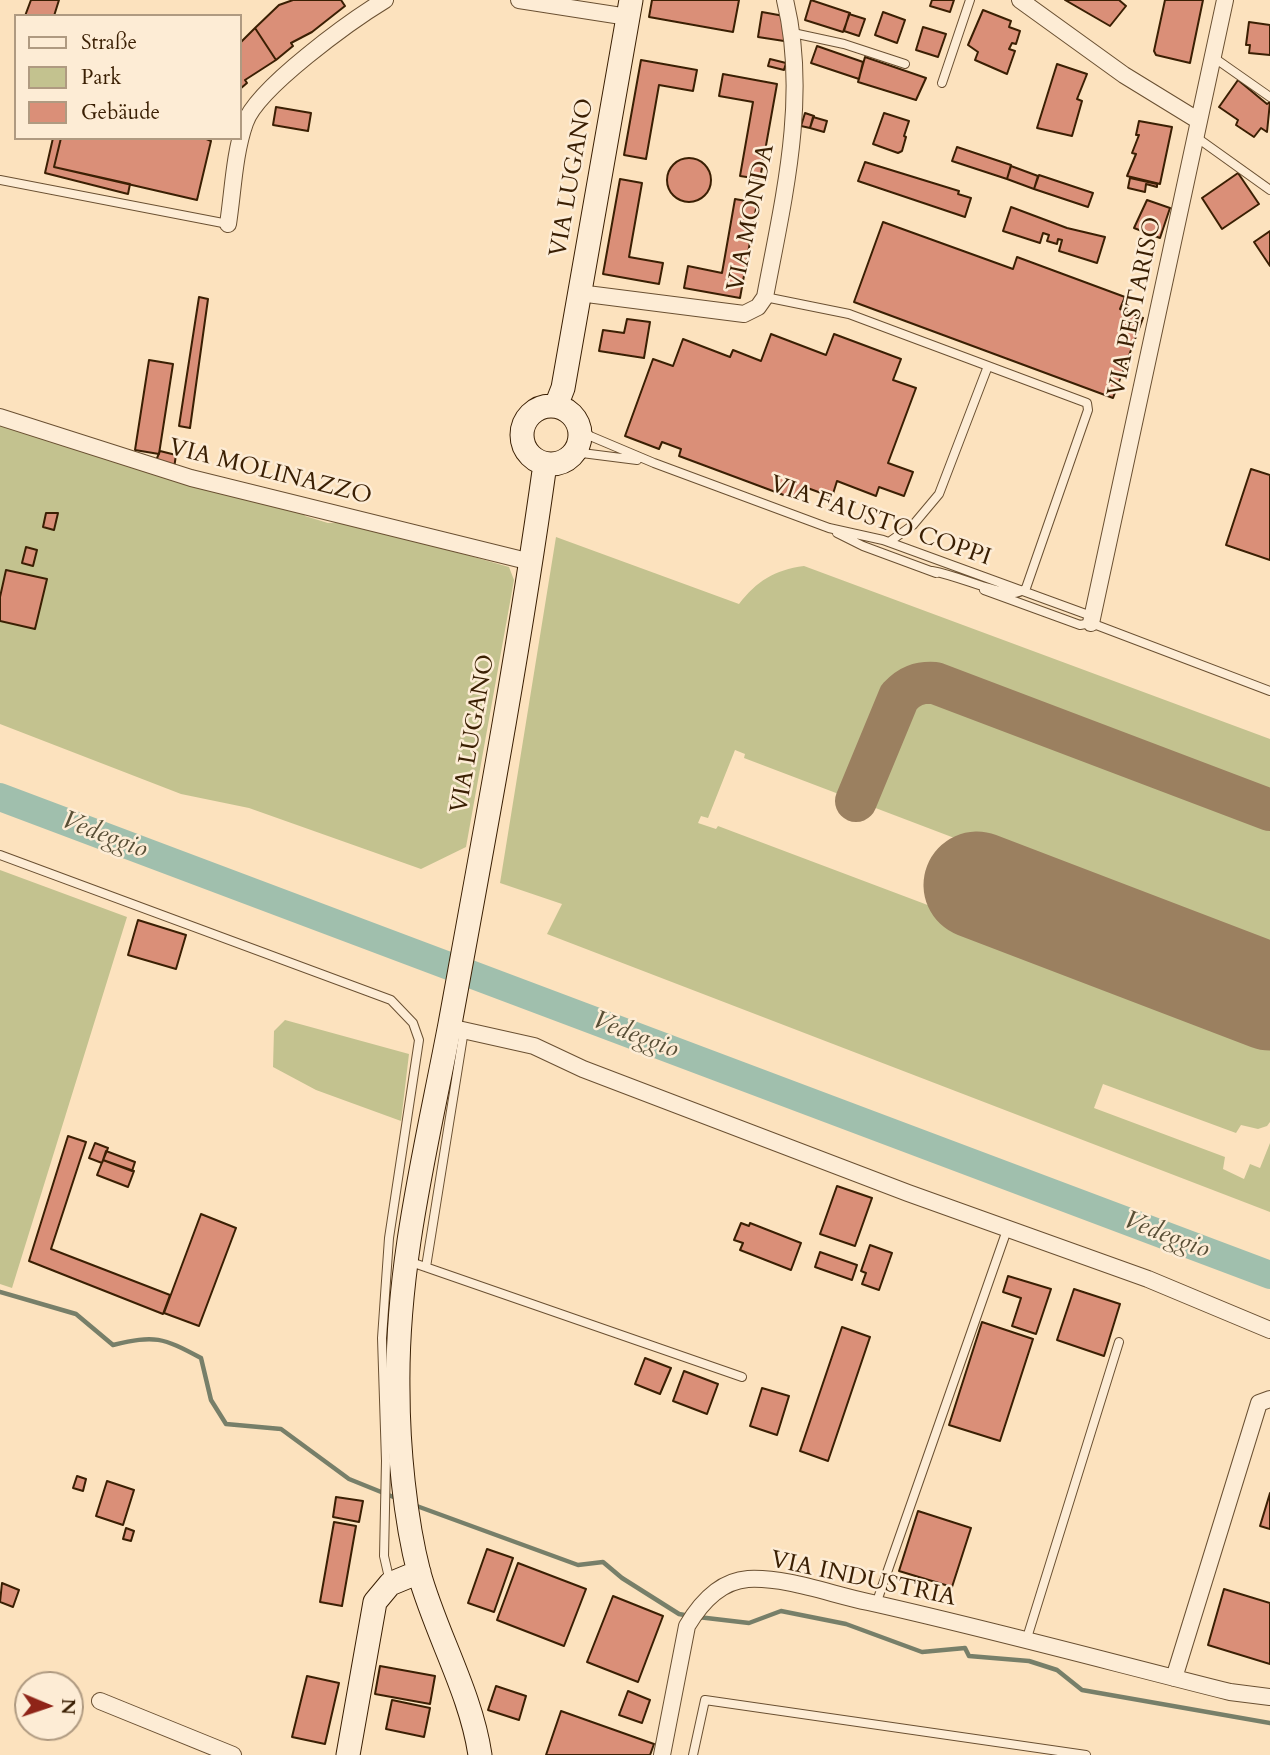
<!DOCTYPE html>
<meta charset="utf-8">
<style>
body{margin:0}
#map{position:relative;width:1270px;height:1755px;overflow:hidden;background:#fce2be;font-family:Cardo,serif}
canvas{display:block}
.legend{position:absolute;left:14px;top:14px;width:228px;height:126px;box-sizing:border-box;background:#fdecd5;border:2px solid #af9a81;margin:0;padding:9px 12px;list-style:none;font-size:21px;color:#3a1f03}
.legend li{display:flex;align-items:center;gap:14px;height:35px}
.legend b{width:35px;border:2px solid #af9a81}
.north{position:absolute;left:14px;top:1671px;width:70px;height:70px;box-sizing:border-box;background:#fdecd5;border:2px solid #af9a81;border-radius:50%;rotate:92deg;font-size:19px;font-weight:700;line-height:28px;text-align:center;color:#3a1f03}
.north::after{content:'';display:block;margin:auto;width:24px;height:32px;background:#8f2418;clip-path:polygon(50% 0,100% 100%,50% 72%,0 100%)}
</style>
<div id="map">
<canvas width="1270" height="1755"></canvas>
<ul class="legend">
<li><b style="height:9px;background:#fdecd5"></b>Straße</li>
<li><b style="height:19px;background:#c3c28f"></b>Park</li>
<li><b style="height:19px;background:#da8f78"></b>Gebäude</li>
</ul>
<div class="north">N</div>
</div>
<script>
const context = document.querySelector('canvas').getContext('2d');
context.lineJoin = 'round';
function paint(path, color) {
  context.fillStyle = color;
  context.fill(path, 'evenodd');
}
function trace(path, color, width, dash) {
  context.strokeStyle = color;
  context.lineWidth = width;
  context.lineCap = dash ? 'butt' : 'round';
  context.setLineDash(dash || []);
  context.stroke(path);
}
function write(font, color, halo, rows, align = 'center') {
  context.font = font + ' Cardo,serif';
  context.lineWidth = 5;
  context.setLineDash([]);
  context.textBaseline = 'middle';
  context.strokeStyle = halo;
  context.fillStyle = color;
  for (const [text, x, y, turn = 0] of rows) {
    context.save();
    context.translate(x, y);
    context.rotate((+turn || 0) * Math.PI / 180);
    context.textAlign = isNaN(turn) ? turn : align;
    if (halo) context.strokeText(text, 0, 0);
    context.fillText(text, 0, 0);
    context.restore();
  }
}
paint(new Path2D(`
 M 0,423 L 304,513 L 305,516 L 328,523 L 351,522 L 509,567 L 514,580 L 466,847 L 421,869 L 249,808 L 181,794 L 0,724 Z
 M 556,537 L 739,604 C 757,581 774,570 804,566 L 1270,739 L 1270,958 L 744,758 L 745,754 L 735,750 L 708,818 L 701,816 L 698,823 L 716,829 L 718,826 L 1270,1034 L 1270,1122 L 1267,1126 L 1258,1129 L 1241,1125 L 1236,1133 L 1103,1084 L 1094,1108 L 1225,1157 L 1223,1169 L 1244,1179 L 1250,1164 L 1260,1168 L 1270,1143 L 1270,1212 L 547,934 L 562,904 L 500,883 Z
 M 0,870 L 127,917 L 12,1288 L 0,1284 Z
 M 285,1020 L 409,1054 L 401,1121 L 316,1090 L 273,1067 L 274,1031 Z`), '#c3c28f');
trace(new Path2D(`
 M 0,1292 L 76,1314 L 113,1345 C 155,1335 162,1337 201,1358 L 211,1400 L 226,1424 L 281,1429 L 349,1479 L 396,1498
 M 414,1505 L 578,1565 L 603,1562 L 622,1578 L 679,1614 L 690,1616
 M 698,1617 L 749,1623 L 781,1611 L 846,1624 L 922,1652 L 965,1648 L 969,1656 L 1029,1661 L 1057,1670 L 1082,1690 L 1270,1723`), '#777f69', 4.5);
trace(new Path2D(`
 M 0,797 L 1270,1275`), '#a0bfad', 28);
trace(new Path2D(`
 M 856,801 L 899,697 C 909,686 919,682 935,683 L 1270,810`), '#9b8060', 42);
trace(new Path2D(`
 M 977,885 L 1270,997`), '#9b8060', 107);
const building = new Path2D(`
 M 31,0 L 59,0 L 54,16 L 25,16 Z
 M 293,0 L 341,0 L 345,6 L 312,32 L 291,43 L 293,46 L 276,60 L 255,28 L 279,5 Z
 M 652,0 L 739,0 L 733,32 L 649,17 Z
 M 811,0 L 850,13 L 843,32 L 805,20 Z
 M 932,0 L 954,0 L 950,12 L 930,6 Z
 M 1065,0 L 1119,0 L 1126,6 L 1110,26 Z
 M 1165,0 L 1203,0 L 1190,63 L 1156,55 L 1154,51 Z
 M 983,10 L 1011,21 L 1009,27 L 1020,31 L 1016,44 L 1012,43 L 1009,49 L 1015,51 L 1007,74 L 975,60 L 978,52 L 968,45 Z
 M 762,12 L 784,16 L 784,41 L 758,37 Z
 M 883,12 L 905,20 L 897,43 L 875,35 Z
 M 849,14 L 865,19 L 859,36 L 844,31 Z
 M 1249,22 L 1270,25 L 1270,55 L 1249,53 L 1250,45 L 1246,45 Z
 M 923,27 L 946,34 L 938,57 L 916,50 Z
 M 255,28 L 276,60 L 245,80 L 247,83 L 240,89 L 240,43 Z
 M 817,46 L 863,62 L 859,79 L 811,63 Z
 M 865,57 L 926,78 L 916,100 L 858,82 Z
 M 770,59 L 786,63 L 784,70 L 768,66 Z
 M 641,60 L 697,70 L 693,91 L 659,85 L 646,159 L 624,155 Z
 M 1057,64 L 1087,74 L 1077,99 L 1082,101 L 1072,136 L 1037,128 Z
 M 723,74 L 777,84 L 760,179 L 740,176 L 753,102 L 719,96 Z
 M 1238,80 L 1267,104 L 1270,102 L 1267,132 L 1261,128 L 1254,137 L 1236,125 L 1238,120 L 1219,107 Z
 M 276,107 L 311,113 L 308,131 L 273,125 Z
 M 805,113 L 814,116 L 810,128 L 801,126 Z
 M 884,113 L 909,121 L 904,136 L 906,137 L 902,151 L 898,153 L 873,144 Z
 M 813,117 L 827,121 L 824,132 L 810,128 Z
 M 1139,121 L 1172,127 L 1160,184 L 1127,176 L 1136,154 L 1132,153 L 1139,135 L 1136,135 Z
 M 53,138 L 61,138 L 54,167 L 130,184 L 128,194 L 45,173 Z
 M 61,138 L 204,138 L 211,141 L 197,200 L 54,167 Z
 M 957,147 L 1011,165 L 1007,179 L 952,161 Z
 M667 180a22 22 0 1 1 44 0a22 22 0 1 1-44 0Z
 M 865,162 L 959,191 L 958,194 L 971,198 L 965,217 L 858,181 Z
 M 1011,166 L 1038,176 L 1034,189 L 1007,179 Z
 M 1238,173 L 1259,204 L 1222,229 L 1202,198 Z
 M 1039,175 L 1093,193 L 1088,207 L 1034,189 Z
 M 1130,178 L 1157,184 L 1157,187 L 1146,184 L 1145,192 L 1128,188 Z
 M 620,179 L 642,183 L 629,257 L 663,263 L 659,284 L 603,274 Z
 M 735,199 L 757,203 L 740,298 L 684,288 L 688,266 L 722,273 Z
 M 1147,200 L 1170,208 L 1160,238 L 1134,228 Z
 M 1011,207 L 1067,228 L 1105,237 L 1097,263 L 1059,251 L 1062,240 L 1058,239 L 1057,244 L 1047,241 L 1049,235 L 1043,233 L 1040,243 L 1003,231 Z
 M 883,222 L 1013,269 L 1017,257 L 1125,297 L 1120,309 L 1143,318 L 1113,398 L 854,302 Z
 M 1270,231 L 1270,266 L 1254,242 Z
 M 199,297 L 208,299 L 190,428 L 179,426 Z
 M 627,319 L 650,322 L 644,358 L 599,351 L 603,330 L 624,333 Z
 M 771,334 L 826,355 L 834,334 L 901,359 L 893,380 L 916,388 L 888,463 L 913,472 L 904,496 L 879,487 L 876,496 L 837,481 L 832,497 L 802,486 L 797,500 L 679,456 L 681,449 L 662,442 L 659,449 L 625,436 L 653,359 L 673,366 L 683,339 L 730,357 L 733,350 L 761,361 Z
 M 149,360 L 173,364 L 159,454 L 135,450 Z
 M 160,451 L 176,455 L 174,468 L 155,463 Z
 M 1251,469 L 1270,475 L 1270,560 L 1226,545 Z
 M 46,513 L 58,513 L 54,530 L 43,527 Z
 M 26,547 L 37,550 L 33,566 L 22,563 Z
 M 6,570 L 47,579 L 35,629 L 0,621 L 0,597 Z
 M 138,920 L 186,935 L 176,969 L 128,955 Z
 M 68,1136 L 86,1142 L 51,1249 L 170,1295 L 163,1314 L 29,1261 Z
 M 95,1143 L 108,1148 L 102,1163 L 89,1158 Z
 M 106,1151 L 135,1162 L 132,1171 L 103,1160 Z
 M 103,1160 L 134,1171 L 128,1187 L 97,1175 Z
 M 837,1186 L 872,1198 L 855,1246 L 820,1234 Z
 M 201,1214 L 236,1228 L 199,1326 L 164,1313 Z
 M 741,1223 L 749,1226 L 750,1223 L 801,1243 L 791,1270 L 740,1250 L 743,1243 L 734,1240 Z
 M 870,1245 L 892,1253 L 879,1290 L 862,1284 L 866,1273 L 861,1271 Z
 M 820,1252 L 857,1265 L 852,1280 L 815,1267 Z
 M 1008,1276 L 1051,1289 L 1036,1334 L 1012,1326 L 1021,1298 L 1003,1292 Z
 M 1074,1289 L 1120,1304 L 1104,1356 L 1057,1340 Z
 M 982,1322 L 1033,1339 L 1000,1441 L 949,1425 Z
 M 842,1327 L 870,1337 L 828,1461 L 800,1451 Z
 M 645,1358 L 671,1368 L 660,1394 L 635,1384 Z
 M 684,1371 L 718,1384 L 707,1414 L 673,1401 Z
 M 762,1388 L 789,1396 L 777,1435 L 750,1426 Z
 M 77,1476 L 86,1479 L 83,1491 L 73,1488 Z
 M 107,1481 L 134,1490 L 123,1525 L 96,1516 Z
 M 1270,1493 L 1270,1529 L 1260,1526 Z
 M 336,1497 L 363,1501 L 359,1522 L 333,1517 Z
 M 918,1511 L 971,1528 L 952,1587 L 899,1571 Z
 M 334,1522 L 356,1526 L 342,1606 L 320,1602 Z
 M 126,1528 L 134,1531 L 131,1541 L 123,1539 Z
 M 487,1549 L 513,1558 L 494,1612 L 468,1603 Z
 M 518,1563 L 586,1589 L 564,1646 L 497,1620 Z
 M 2,1583 L 19,1590 L 13,1607 L 0,1602 Z
 M 1224,1589 L 1270,1603 L 1270,1664 L 1208,1645 Z
 M 613,1596 L 663,1616 L 638,1682 L 587,1662 Z
 M 380,1666 L 435,1676 L 430,1704 L 375,1694 Z
 M 307,1676 L 339,1683 L 325,1744 L 292,1737 Z
 M 496,1686 L 526,1696 L 519,1720 L 488,1710 Z
 M 628,1691 L 650,1700 L 642,1723 L 619,1715 Z
 M 392,1700 L 430,1708 L 424,1737 L 386,1729 Z
 M 561,1711 L 654,1744 L 650,1755 L 546,1755 Z`);
paint(building, '#da8f78');
trace(building, '#3a1f03', 2);
const service = new Path2D(`
 M 793,33 L 844,44 L 905,64
 M 1213,57 L 1270,97
 M 942,83 L 970,0
 M 1196,137 L 1270,190
 M 0,180 L 228,224
 M 765,297 L 849,314 L 1087,403 L 1088,410 L 1026,588 C 1021,592 1017,594 1010,593 C 986,590 959,576 932,571
 M 578,425 L 590,436 L 654,463 L 829,528 L 883,540 L 1094,617
 M 574,452 L 637,460
 M 837,533 L 863,546 L 936,573
 M 889,542 L 913,525 L 939,494 L 988,366
 M 984,590 L 1080,625 L 1091,623 L 1270,691
 M 0,855 L 391,1000 L 413,1023 L 419,1040 L 389,1238 L 382,1338 L 386,1461 L 384,1556 L 390,1582
 M 408,1261 L 742,1377
 M 426,1267 L 464,1030
 M 876,1604 L 1008,1227
 M 1026,1641 L 1119,1342
 M 693,1755 L 705,1700 L 1086,1755`);
const minor = new Path2D(`
 M 519,0 L 628,17
 M 1020,0 L 1124,75 L 1199,121
 M 228,224 C 233,192 234,154 245,123 C 257,88 352,20 385,0
 M 579,293 L 744,314 L 758,307 L 765,297 C 783,201 809,97 785,0
 M 0,417 L 191,478 L 531,562
 M 1091,623 L 1225,0
 M 449,1027 L 534,1046 L 583,1069 L 908,1193 L 1148,1279 L 1270,1330
 M 1174,1678 L 1259,1403 L 1270,1399
 M 100,1701 L 233,1755
 M 662,1755 L 687,1626 C 700,1604 720,1581 748,1579 C 786,1577 830,1594 868,1602 C 989,1629 1110,1662 1230,1692 L 1270,1697`);
const secondary = new Path2D(`
 M 556,406 L 563,388 L 631,0
 M522 435a29 29 0 1 1 58 0a29 29 0 1 1-58 0Z
 M 348,1755 L 375,1602 L 390,1584 L 419,1572
 M 480,1755 C 471,1693 436,1634 419,1573 C 405,1519 398,1446 398,1390 C 396,1265 427,1145 450,1024 C 484,838 519,651 545,464`);
trace(service, '#6a5032', 10);
trace(minor, '#6a5032', 18);
trace(secondary, '#3a1f03', 25);
trace(service, '#fdecd5', 8);
trace(minor, '#fdecd5', 16);
trace(secondary, '#fdecd5', 23);
write('24px', '#3a1f03', '#fdecd5', [
 ["VIA LUGANO",573,178,-80],
 ["VIA MONDA",752,218,-78],
 ["VIA PESTARISO",1136,307,-78],
 ["VIA MOLINAZZO",270,473,14],
 ["VIA FAUSTO COPPI",880,522,19],
 ["VIA LUGANO",474,734,-80],
 ["VIA INDUSTRIA",863,1580,12]
]);
write('italic 26px', '#594f36', '#fdecd5', [
 ["Vedeggio",104,836,21],
 ["Vedeggio",635,1036,21],
 ["Vedeggio",1166,1236,21]
]);
</script>
